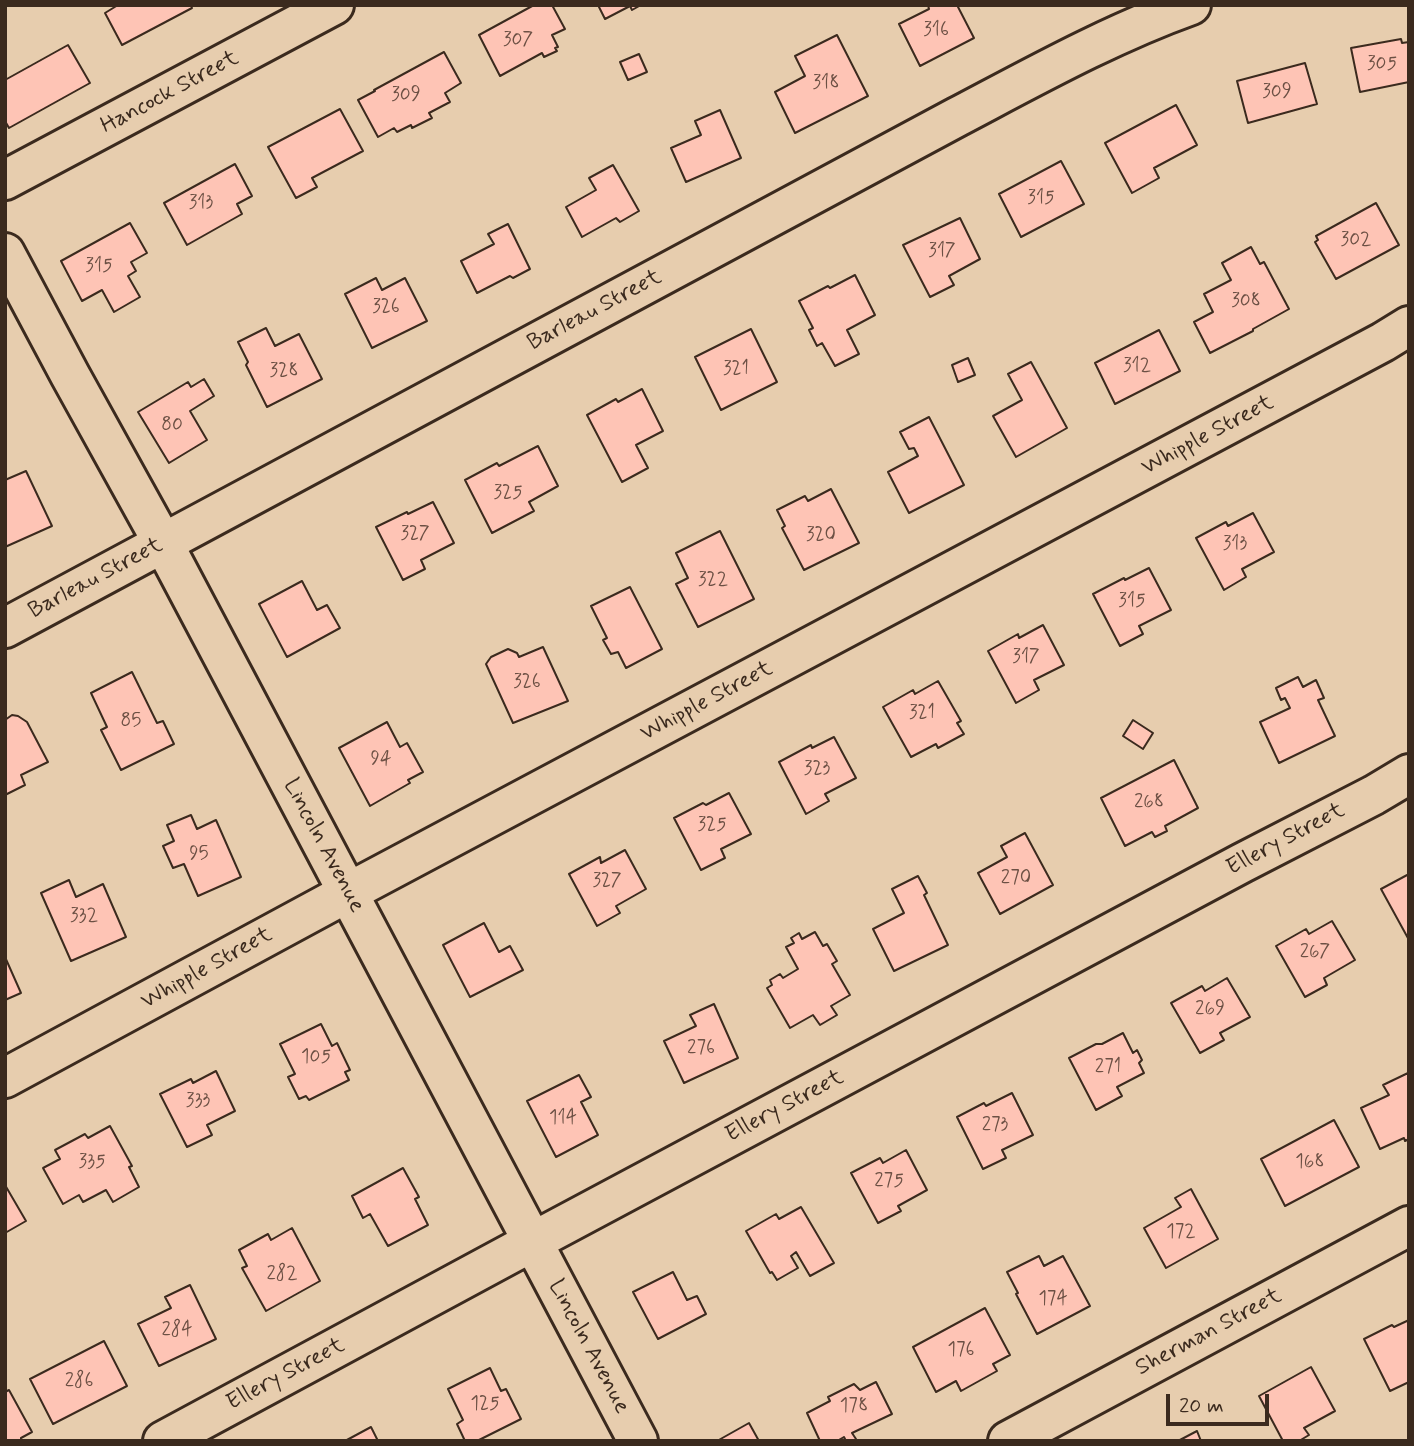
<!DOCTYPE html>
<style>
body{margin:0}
#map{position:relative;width:1414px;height:1446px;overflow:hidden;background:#e7cdae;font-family:Mynerve,sans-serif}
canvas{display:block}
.frame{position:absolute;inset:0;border:7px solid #3b2a1e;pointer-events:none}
.scale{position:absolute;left:1166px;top:1394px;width:103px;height:32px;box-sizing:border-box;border:4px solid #3b2a1e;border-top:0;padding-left:9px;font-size:21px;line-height:24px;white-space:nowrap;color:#3b2a1e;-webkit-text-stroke:5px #e7cdae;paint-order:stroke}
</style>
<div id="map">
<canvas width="1414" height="1446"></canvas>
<div class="frame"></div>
<div class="scale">20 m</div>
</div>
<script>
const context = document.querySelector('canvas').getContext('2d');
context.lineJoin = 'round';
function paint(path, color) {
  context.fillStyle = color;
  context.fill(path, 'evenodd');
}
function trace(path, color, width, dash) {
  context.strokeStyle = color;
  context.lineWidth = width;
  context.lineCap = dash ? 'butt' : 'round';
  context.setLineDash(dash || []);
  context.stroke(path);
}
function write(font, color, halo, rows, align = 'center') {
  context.font = font + ' Mynerve,sans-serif';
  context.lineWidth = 5;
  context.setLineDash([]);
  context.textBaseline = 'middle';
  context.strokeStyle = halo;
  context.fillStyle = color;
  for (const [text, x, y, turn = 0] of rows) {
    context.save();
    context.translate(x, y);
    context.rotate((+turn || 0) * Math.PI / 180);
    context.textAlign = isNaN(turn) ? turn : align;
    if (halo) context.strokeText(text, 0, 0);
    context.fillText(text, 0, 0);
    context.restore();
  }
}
const building = new Path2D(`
 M 118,5 L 190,5 L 192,8 L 122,45 L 105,13 Z
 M 534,5 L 552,5 L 565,29 L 552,35 L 558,47 L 555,48 L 557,51 L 544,57 L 542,53 L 500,76 L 479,35 Z
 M 598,5 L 641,5 L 632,10 L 630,6 L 605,19 Z
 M 928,5 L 957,5 L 974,38 L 920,66 L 899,24 L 929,9 Z
 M 837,35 L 868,96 L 795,133 L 775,92 L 805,76 L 795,56 Z
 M 1401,39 L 1402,43 L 1409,42 L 1409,82 L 1360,92 L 1351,48 Z
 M 68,45 L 90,83 L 9,128 L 5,121 L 5,80 Z
 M 444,52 L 461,83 L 445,93 L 450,102 L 429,113 L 432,118 L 412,128 L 411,125 L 397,132 L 394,128 L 378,137 L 358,100 L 375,91 L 374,90 Z
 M 639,54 L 647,72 L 628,80 L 620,62 Z
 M 1305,63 L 1317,104 L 1248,123 L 1237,81 Z
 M 1176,105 L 1197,145 L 1154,168 L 1159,178 L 1132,193 L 1105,143 Z
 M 340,109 L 363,151 L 312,178 L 317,187 L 296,198 L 268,147 Z
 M 720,110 L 741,158 L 686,182 L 671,148 L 701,135 L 695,121 Z
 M 1061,161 L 1084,204 L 1021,237 L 999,194 Z
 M 235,164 L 252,196 L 237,204 L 242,214 L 187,245 L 164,203 Z
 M 613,165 L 639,211 L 620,222 L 616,218 L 582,237 L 566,207 L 596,190 L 589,178 Z
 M 1376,203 L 1399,245 L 1336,279 L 1315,242 L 1318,240 L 1316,236 Z
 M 960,218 L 980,259 L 949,276 L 954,285 L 930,297 L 903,245 Z
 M 130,223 L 147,253 L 131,262 L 136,271 L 128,276 L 140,297 L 114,312 L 102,290 L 82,301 L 61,261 Z
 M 508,224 L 530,269 L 513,278 L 510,276 L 477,293 L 461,261 L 494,244 L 488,234 Z
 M 1251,247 L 1260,264 L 1264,262 L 1289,309 L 1253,329 L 1253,331 L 1210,353 L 1194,322 L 1213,312 L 1204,294 L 1231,280 L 1222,263 Z
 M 855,275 L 875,315 L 847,330 L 859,354 L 835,366 L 822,343 L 817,346 L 809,330 L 813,328 L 799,301 L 828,286 L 830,288 Z
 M 376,278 L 382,290 L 405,278 L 427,321 L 372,348 L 345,294 Z
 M 266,328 L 275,346 L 299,334 L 322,379 L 267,407 L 246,365 L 248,362 L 238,342 Z
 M 751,329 L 777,382 L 721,410 L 695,357 Z
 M 1159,330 L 1180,371 L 1115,404 L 1095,363 Z
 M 968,358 L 975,375 L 958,382 L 952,365 Z
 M 1031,362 L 1067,428 L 1016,457 L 993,416 L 1022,400 L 1008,374 Z
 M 204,379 L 214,396 L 190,411 L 207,440 L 169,463 L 138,412 L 188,382 L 191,387 Z
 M 642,389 L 663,431 L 636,445 L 648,468 L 622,482 L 587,415 L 616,399 L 618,402 Z
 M 929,417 L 964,485 L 909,513 L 888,472 L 918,456 L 914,448 L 909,449 L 900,432 Z
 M 538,446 L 558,486 L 529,502 L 534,511 L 492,533 L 465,480 L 497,463 L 499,466 Z
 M 26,471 L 52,526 L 5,547 L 5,480 Z
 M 831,489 L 859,543 L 804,570 L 782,528 L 785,526 L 777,510 L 805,496 L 808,501 Z
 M 433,502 L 454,543 L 421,560 L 425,569 L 403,580 L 376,527 L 407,512 L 408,514 Z
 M 1253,513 L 1274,552 L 1242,569 L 1246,577 L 1224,590 L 1196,538 L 1226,522 L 1228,526 Z
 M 720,531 L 754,599 L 698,627 L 676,584 L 688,578 L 676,553 Z
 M 1149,568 L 1171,610 L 1139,626 L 1143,634 L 1120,646 L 1093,594 L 1124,578 L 1125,580 Z
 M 302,581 L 317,610 L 327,605 L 340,628 L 287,657 L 259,604 Z
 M 630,587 L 662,649 L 626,668 L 618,652 L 611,654 L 603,640 L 607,638 L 591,606 Z
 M 1043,625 L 1064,665 L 1034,680 L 1039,690 L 1016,703 L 988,651 L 1018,634 L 1019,638 Z
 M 543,647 L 568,701 L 513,723 L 486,664 L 491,657 L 508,649 L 517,653 L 519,657 Z
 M 132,672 L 157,723 L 163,721 L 174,744 L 121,770 L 101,730 L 107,727 L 91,693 Z
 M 1298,677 L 1303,687 L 1316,680 L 1324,698 L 1318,700 L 1335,736 L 1279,763 L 1260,722 L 1290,708 L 1285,698 L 1281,700 L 1276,688 Z
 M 938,681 L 961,721 L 957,723 L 964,734 L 938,748 L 936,744 L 911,757 L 883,707 L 913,690 L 915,694 Z
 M 12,715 L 18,716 L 27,722 L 48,762 L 21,775 L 25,785 L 5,795 L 5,720 Z
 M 1133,720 L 1153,733 L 1143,749 L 1123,736 Z
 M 387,722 L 400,747 L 407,743 L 423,772 L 408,780 L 410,783 L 370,806 L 339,748 Z
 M 834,737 L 856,778 L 825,794 L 829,801 L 806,814 L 779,762 L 811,745 L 812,748 Z
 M 1174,760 L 1198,808 L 1165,826 L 1167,831 L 1155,837 L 1152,832 L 1125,846 L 1101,798 Z
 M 729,793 L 751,834 L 721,849 L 725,858 L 701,870 L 674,818 L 703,803 L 706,805 Z
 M 191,815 L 197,829 L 216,820 L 241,877 L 198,896 L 184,864 L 173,868 L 163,846 L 174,841 L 167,825 Z
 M 1025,833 L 1053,885 L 1000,914 L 978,873 L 1007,857 L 1001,846 Z
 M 625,850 L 646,889 L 616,906 L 620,913 L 597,926 L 569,874 L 600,857 L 601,863 Z
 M 1409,874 L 1409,940 L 1381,889 Z
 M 918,876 L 927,893 L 924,895 L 948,945 L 894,971 L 873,929 L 904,913 L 892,889 Z
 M 69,880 L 76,897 L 103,884 L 126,937 L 71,961 L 41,893 Z
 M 1332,921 L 1355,960 L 1324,978 L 1327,985 L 1305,997 L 1276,946 L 1306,929 L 1309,934 Z
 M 484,923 L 499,952 L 510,946 L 523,970 L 470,997 L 443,945 Z
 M 815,932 L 823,946 L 827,944 L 837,961 L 832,964 L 850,995 L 831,1006 L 837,1015 L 820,1025 L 813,1015 L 790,1028 L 767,988 L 772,985 L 770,980 L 780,974 L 783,978 L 798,969 L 786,947 L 794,943 L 791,938 L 799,933 L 802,939 Z
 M 5,957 L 21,993 L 5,1000 Z
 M 1227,978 L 1250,1017 L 1220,1033 L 1224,1040 L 1200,1053 L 1171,1003 L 1202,986 L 1205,991 Z
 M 714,1004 L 738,1058 L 684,1083 L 664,1041 L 696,1026 L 690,1015 Z
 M 321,1024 L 332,1046 L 337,1043 L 350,1070 L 345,1072 L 349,1080 L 309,1100 L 306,1096 L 299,1099 L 288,1077 L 295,1074 L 280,1044 Z
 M 1123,1033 L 1133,1053 L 1137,1050 L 1142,1060 L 1139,1063 L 1144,1073 L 1117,1087 L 1122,1096 L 1096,1110 L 1069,1058 L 1096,1044 L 1102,1044 Z
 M 216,1071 L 235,1111 L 207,1125 L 212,1135 L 187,1147 L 160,1094 L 191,1079 L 193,1083 Z
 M 1408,1073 L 1409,1139 L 1405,1141 L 1404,1138 L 1380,1149 L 1361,1108 L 1389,1095 L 1383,1085 Z
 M 579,1075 L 591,1097 L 581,1102 L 598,1135 L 556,1157 L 527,1101 Z
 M 1012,1093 L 1033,1135 L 1002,1150 L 1006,1158 L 983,1169 L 957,1117 L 984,1103 L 986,1106 Z
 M 1334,1120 L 1359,1167 L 1285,1206 L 1261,1159 Z
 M 110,1126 L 132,1166 L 129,1167 L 139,1187 L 113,1202 L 106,1190 L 83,1202 L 79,1195 L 63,1204 L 43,1168 L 60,1159 L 55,1150 L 85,1134 L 88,1138 Z
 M 906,1150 L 927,1190 L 898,1206 L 901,1211 L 878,1223 L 851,1173 L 880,1158 L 883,1163 Z
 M 403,1168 L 419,1197 L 415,1199 L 428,1225 L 388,1246 L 370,1214 L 363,1218 L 352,1196 Z
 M 5,1185 L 26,1221 L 5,1233 Z
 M 1191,1189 L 1218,1239 L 1166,1268 L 1144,1228 L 1181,1207 L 1175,1198 Z
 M 801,1207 L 834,1263 L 810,1276 L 796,1252 L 791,1256 L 798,1268 L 777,1280 L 772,1272 L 770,1273 L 746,1231 L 776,1214 L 779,1219 Z
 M 292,1228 L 320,1281 L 266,1311 L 242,1268 L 247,1266 L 239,1250 L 268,1234 L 271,1240 Z
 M 1039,1256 L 1044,1266 L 1063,1256 L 1090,1306 L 1037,1334 L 1016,1294 L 1018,1293 L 1007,1272 Z
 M 673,1272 L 687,1300 L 697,1296 L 706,1314 L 658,1339 L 633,1292 Z
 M 190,1285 L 216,1339 L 159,1366 L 138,1324 L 171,1308 L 165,1297 Z
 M 985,1308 L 1010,1355 L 993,1364 L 997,1371 L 961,1391 L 956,1381 L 936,1392 L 913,1347 Z
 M 1409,1320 L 1409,1382 L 1390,1391 L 1364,1339 L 1392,1325 L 1394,1327 Z
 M 104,1341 L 127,1386 L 53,1424 L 30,1379 Z
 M 1311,1367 L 1335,1411 L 1304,1428 L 1309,1435 L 1299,1441 L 1283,1441 L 1259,1396 Z
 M 490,1368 L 501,1391 L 506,1389 L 521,1419 L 477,1441 L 465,1441 L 457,1424 L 463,1420 L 448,1389 Z
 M 876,1382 L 892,1414 L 852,1433 L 856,1439 L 853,1441 L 846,1441 L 844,1437 L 837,1441 L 820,1441 L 807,1413 L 830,1401 L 828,1397 L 854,1384 L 860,1390 Z
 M 9,1390 L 32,1432 L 21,1438 L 21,1441 L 5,1441 L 5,1392 Z
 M 749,1423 L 759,1441 L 717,1441 Z
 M 371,1427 L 378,1441 L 345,1441 Z
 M 1197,1431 L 1201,1441 L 1178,1441 Z`);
paint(building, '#fec4b5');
trace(building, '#3b2a1e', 2);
const minor = new Path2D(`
 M 5,180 L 334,5
 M 5,253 L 70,375 L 163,543 L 638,1441
 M 5,628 L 957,117 C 1033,77 1110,34 1191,5
 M 5,1078 L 347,893 L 1383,342 L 1409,326
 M 163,1441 L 532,1242 L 1242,863 L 1374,795 L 1409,774
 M 1008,1441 L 1409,1226`);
trace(minor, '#3b2a1e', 44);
trace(minor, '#e7cdae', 38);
write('19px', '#6c5044', null, [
 ["316",936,31],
 ["307",518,41],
 ["305",1382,65],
 ["318",826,84],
 ["309",1277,93],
 ["309",406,96],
 ["315",1041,199],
 ["313",201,204],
 ["302",1356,241],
 ["317",942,252],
 ["315",99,267],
 ["308",1246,302],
 ["326",386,308],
 ["312",1137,367],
 ["321",736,370],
 ["328",284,372],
 ["80",172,426],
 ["325",508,494],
 ["327",415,535],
 ["320",821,536],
 ["313",1235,545],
 ["322",713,581],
 ["315",1132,602],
 ["317",1026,658],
 ["326",527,683],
 ["321",922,714],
 ["85",131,722],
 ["94",381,760],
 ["323",817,770],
 ["268",1149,803],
 ["325",712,826],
 ["95",199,855],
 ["270",1016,879],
 ["327",607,882],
 ["332",84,917],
 ["267",1315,953],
 ["269",1210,1010],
 ["276",701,1049],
 ["105",316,1058],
 ["271",1108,1068],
 ["333",198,1102],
 ["114",563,1119],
 ["273",995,1126],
 ["335",92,1163],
 ["168",1310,1163],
 ["275",889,1182],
 ["172",1181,1233],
 ["282",282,1275],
 ["174",1053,1300],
 ["284",177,1331],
 ["176",961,1351],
 ["286",79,1382],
 ["125",485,1405],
 ["178",854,1407]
]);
write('23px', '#3b2a1e', '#e7cdae', [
 ["Hancock Street",170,93,-28],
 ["Barleau Street",595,311,-28],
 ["Whipple Street",1208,436,-28],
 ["Barleau Street",96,579,-28],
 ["Whipple Street",707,702,-28],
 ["Ellery Street",1286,840,-28],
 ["Lincoln Avenue",323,846,62],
 ["Whipple Street",207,969,-29],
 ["Ellery Street",785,1107,-28],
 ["Sherman Street",1209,1333,-28],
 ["Lincoln Avenue",588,1347,62],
 ["Ellery Street",286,1375,-28]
]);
</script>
